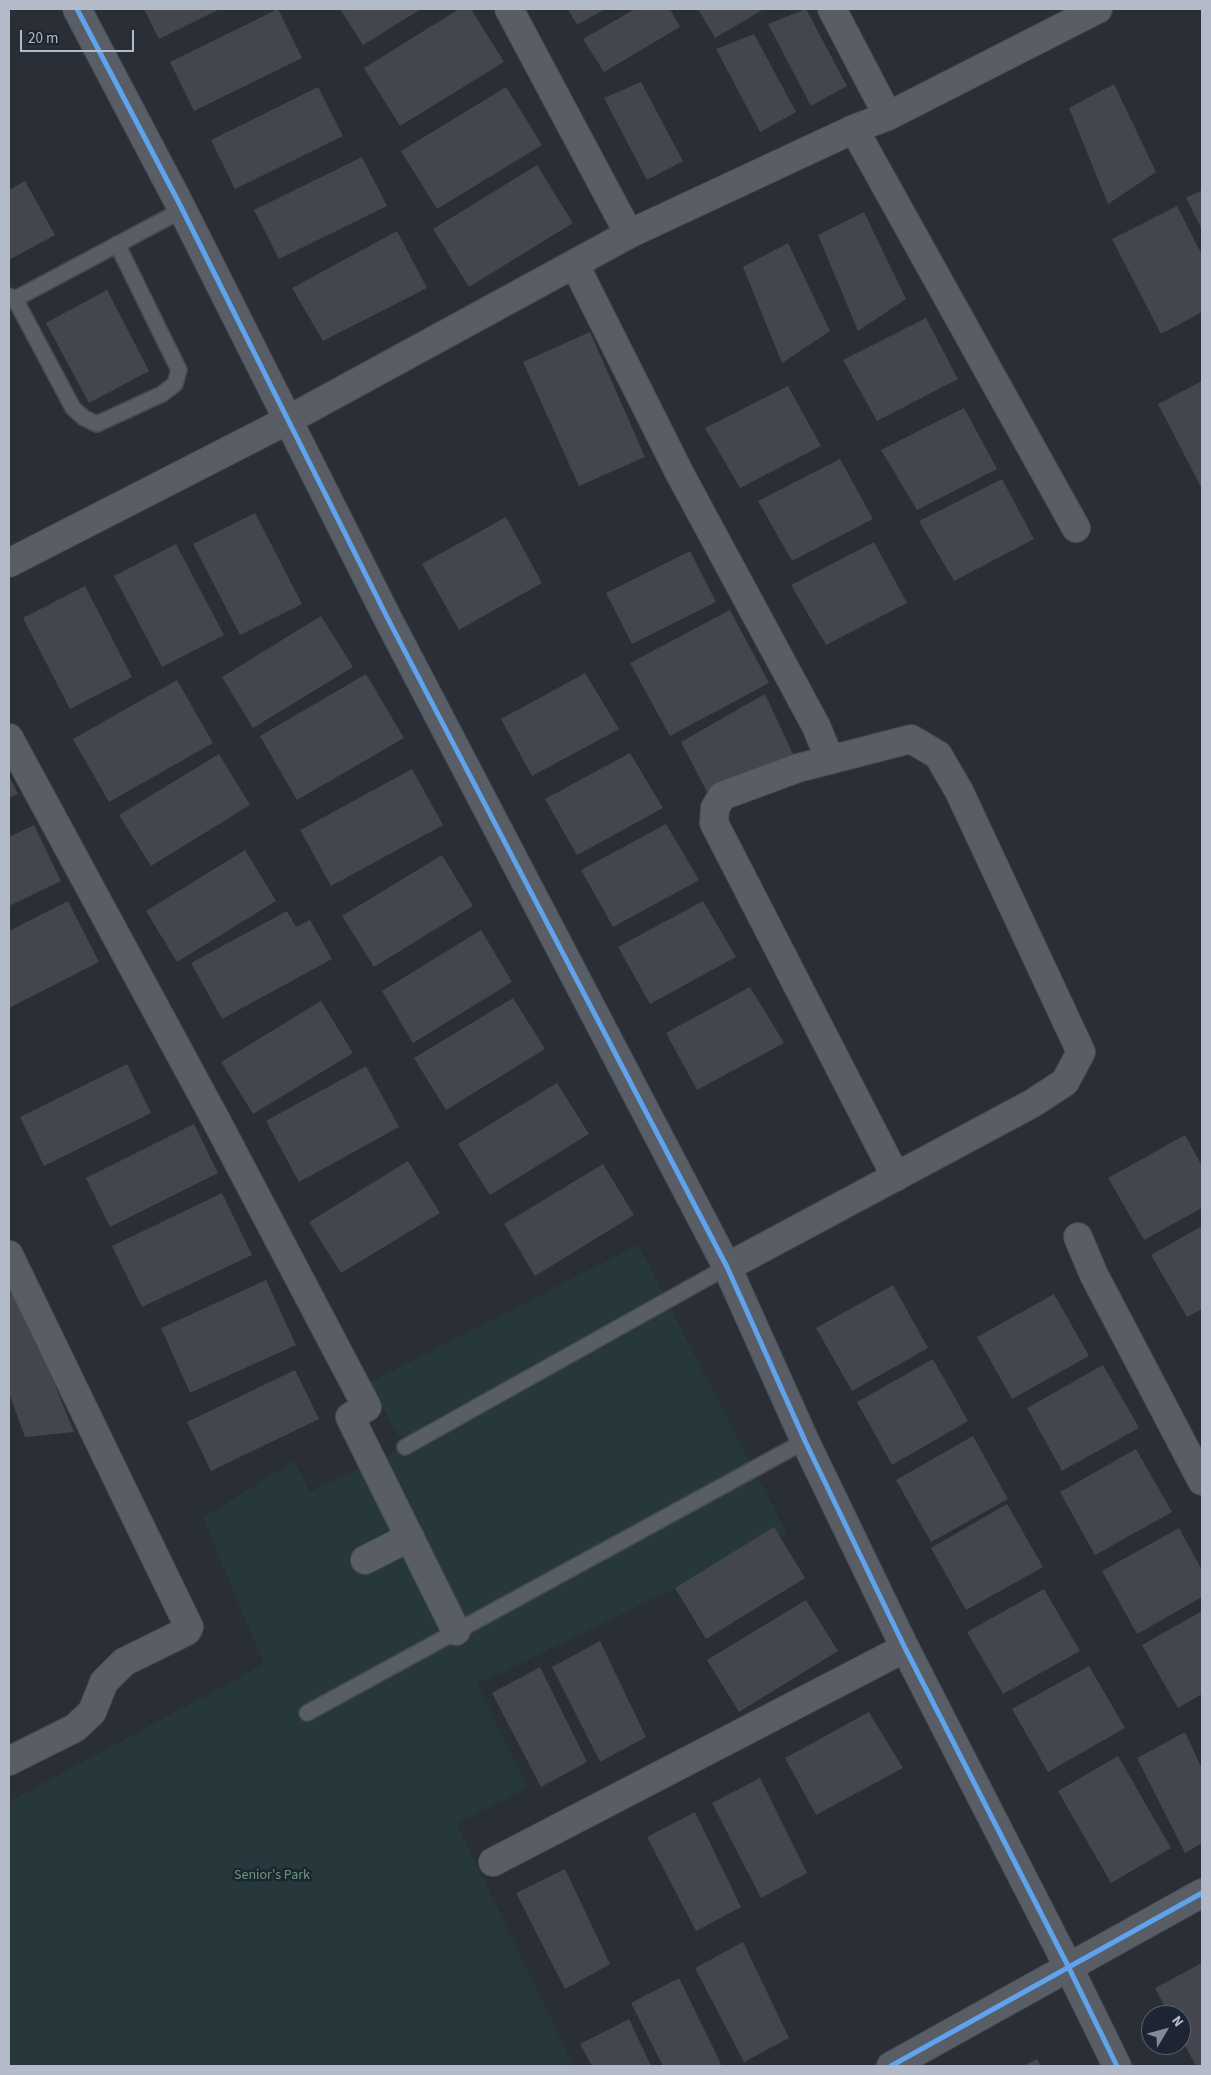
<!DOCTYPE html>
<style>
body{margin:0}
#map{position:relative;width:1211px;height:2075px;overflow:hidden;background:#2a2e37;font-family:"Source Sans 3",sans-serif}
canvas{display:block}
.frame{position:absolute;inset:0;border:10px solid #b3bac8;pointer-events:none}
.north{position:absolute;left:1141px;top:2005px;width:50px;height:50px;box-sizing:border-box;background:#1d2432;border:1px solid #59606e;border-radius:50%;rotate:53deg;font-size:14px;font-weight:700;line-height:20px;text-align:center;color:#b3bac8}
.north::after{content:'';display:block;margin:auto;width:18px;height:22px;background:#838995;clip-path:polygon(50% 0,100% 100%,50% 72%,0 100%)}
.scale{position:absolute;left:20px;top:30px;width:114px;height:22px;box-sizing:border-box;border:2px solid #b3bac8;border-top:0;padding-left:6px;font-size:15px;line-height:18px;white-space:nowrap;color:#b3bac8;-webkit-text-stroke:4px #1d2432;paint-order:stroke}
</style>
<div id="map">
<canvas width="1211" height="2075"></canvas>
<div class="frame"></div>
<div class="north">N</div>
<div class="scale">20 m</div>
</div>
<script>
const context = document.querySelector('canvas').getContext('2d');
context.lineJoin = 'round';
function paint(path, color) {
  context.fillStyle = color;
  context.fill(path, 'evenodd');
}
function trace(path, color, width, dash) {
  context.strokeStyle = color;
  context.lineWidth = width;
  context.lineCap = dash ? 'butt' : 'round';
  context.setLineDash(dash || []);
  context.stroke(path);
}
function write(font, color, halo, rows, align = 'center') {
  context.font = font + ' "Source Sans 3",sans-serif';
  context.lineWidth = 5;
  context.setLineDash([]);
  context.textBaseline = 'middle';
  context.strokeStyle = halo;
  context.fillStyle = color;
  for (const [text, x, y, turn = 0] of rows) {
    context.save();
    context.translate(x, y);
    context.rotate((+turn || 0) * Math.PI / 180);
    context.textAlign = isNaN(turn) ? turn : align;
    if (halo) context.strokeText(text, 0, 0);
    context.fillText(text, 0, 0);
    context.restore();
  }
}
paint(new Path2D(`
 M 638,1245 L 787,1534 L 477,1684 L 528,1787 L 456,1823 L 574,2066 L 9,2066 L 9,1802 L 264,1664 L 203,1518 L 294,1461 L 310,1492 L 405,1447 L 369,1383 Z`), '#27383d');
paint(new Path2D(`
 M 144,9 L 220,9 L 159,39 Z
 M 278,9 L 302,58 L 194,111 L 170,62 Z
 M 340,9 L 421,9 L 363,45 Z
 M 459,9 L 471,9 L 504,62 L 400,126 L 364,68 Z
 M 568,9 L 605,9 L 577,25 Z
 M 635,9 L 670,9 L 680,27 L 604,72 L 583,39 Z
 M 698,9 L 764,9 L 715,38 Z
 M 806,9 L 847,86 L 811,106 L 768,24 Z
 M 754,34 L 796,112 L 760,132 L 716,49 Z
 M 641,82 L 683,161 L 647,180 L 604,98 Z
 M 1114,84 L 1156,172 L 1108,204 L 1069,108 Z
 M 318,87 L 343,136 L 235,189 L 211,140 Z
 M 506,87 L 542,145 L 437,209 L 401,151 Z
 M 362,157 L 387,206 L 279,259 L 254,210 Z
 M 537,165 L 573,223 L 469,287 L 433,229 Z
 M 25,181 L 55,235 L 9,260 L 9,190 Z
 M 1202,190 L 1202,230 L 1186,198 Z
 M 1177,206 L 1202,255 L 1202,312 L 1161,334 L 1112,239 Z
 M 864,212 L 906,299 L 858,331 L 818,235 Z
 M 397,231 L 427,288 L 323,341 L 292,288 Z
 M 788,243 L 830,331 L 782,363 L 743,267 Z
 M 107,290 L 149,371 L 89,403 L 46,323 Z
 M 926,318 L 958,379 L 877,421 L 843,360 Z
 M 590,332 L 645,457 L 579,486 L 523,362 Z
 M 1202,381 L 1202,489 L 1158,404 Z
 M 788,386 L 821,446 L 740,488 L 705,428 Z
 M 964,408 L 997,469 L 917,510 L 881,450 Z
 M 840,459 L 873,519 L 792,561 L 758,501 Z
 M 1002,479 L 1034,539 L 954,581 L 919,521 Z
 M 255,513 L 302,604 L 240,635 L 193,544 Z
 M 506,517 L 542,583 L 459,630 L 422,564 Z
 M 874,542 L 907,603 L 826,645 L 791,585 Z
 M 176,544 L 224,635 L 162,667 L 114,576 Z
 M 690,551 L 716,602 L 632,644 L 606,593 Z
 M 85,586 L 132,677 L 70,709 L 23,618 Z
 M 730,610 L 769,683 L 670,736 L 630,663 Z
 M 321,616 L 353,667 L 253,728 L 222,677 Z
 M 585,673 L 619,729 L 532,776 L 501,719 Z
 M 366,674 L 404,738 L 297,800 L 260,736 Z
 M 177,680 L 213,743 L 109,802 L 73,739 Z
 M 765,694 L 794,756 L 708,794 L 681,742 Z
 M 630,753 L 663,808 L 577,855 L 545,799 Z
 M 219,754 L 250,805 L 151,866 L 119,815 Z
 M 412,769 L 443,825 L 331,886 L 300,830 Z
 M 9,776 L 18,794 L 9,798 Z
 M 666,824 L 699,880 L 613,927 L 581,870 Z
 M 34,825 L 61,881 L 9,906 L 9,837 Z
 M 245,850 L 276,901 L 177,962 L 146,911 Z
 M 442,855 L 473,906 L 374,967 L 342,916 Z
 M 68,901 L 99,962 L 9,1008 L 9,931 Z
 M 703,901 L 736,957 L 650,1004 L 618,947 Z
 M 287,911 L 296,927 L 310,920 L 332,959 L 222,1019 L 191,963 Z
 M 481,930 L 512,982 L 413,1043 L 382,991 Z
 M 750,987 L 784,1043 L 697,1090 L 666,1033 Z
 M 513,998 L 545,1049 L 446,1110 L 414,1058 Z
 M 321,1001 L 353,1053 L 253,1114 L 221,1062 Z
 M 127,1064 L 151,1113 L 44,1166 L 20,1117 Z
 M 366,1066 L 399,1127 L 299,1182 L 266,1121 Z
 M 557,1083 L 589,1134 L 490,1195 L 458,1144 Z
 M 194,1124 L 218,1173 L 110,1227 L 86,1178 Z
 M 1185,1135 L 1202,1166 L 1202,1208 L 1144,1240 L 1108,1178 Z
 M 408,1161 L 440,1213 L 341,1273 L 309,1222 Z
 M 603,1164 L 634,1215 L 535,1276 L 504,1224 Z
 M 222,1193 L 252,1255 L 142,1307 L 112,1246 Z
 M 1202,1226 L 1202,1309 L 1187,1317 L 1151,1255 Z
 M 9,1271 L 74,1432 L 25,1437 L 9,1393 Z
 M 266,1280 L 296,1345 L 190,1393 L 161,1328 Z
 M 893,1285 L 928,1348 L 852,1391 L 816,1328 Z
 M 1054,1294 L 1089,1356 L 1012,1399 L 977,1337 Z
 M 933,1359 L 968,1421 L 892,1465 L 857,1402 Z
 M 1103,1365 L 1139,1428 L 1062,1471 L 1027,1408 Z
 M 295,1370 L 319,1419 L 211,1471 L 187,1422 Z
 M 973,1436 L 1008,1499 L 931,1542 L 896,1480 Z
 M 1136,1449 L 1172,1512 L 1095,1555 L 1060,1492 Z
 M 1007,1504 L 1043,1567 L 966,1610 L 931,1548 Z
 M 774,1527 L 805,1578 L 706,1639 L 675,1588 Z
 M 1179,1528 L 1202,1570 L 1202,1597 L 1137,1634 L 1102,1571 Z
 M 1044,1589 L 1080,1651 L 1003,1694 L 967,1632 Z
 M 806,1600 L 838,1651 L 739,1712 L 707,1660 Z
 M 1202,1611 L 1202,1694 L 1178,1708 L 1142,1645 Z
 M 600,1641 L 646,1737 L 600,1762 L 552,1667 Z
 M 1089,1666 L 1125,1728 L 1048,1772 L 1012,1709 Z
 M 540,1667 L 587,1762 L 541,1787 L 492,1693 Z
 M 869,1712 L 903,1768 L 816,1815 L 785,1758 Z
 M 1185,1732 L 1202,1769 L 1202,1843 L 1185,1853 L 1137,1758 Z
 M 1118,1756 L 1171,1848 L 1111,1883 L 1058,1791 Z
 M 760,1778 L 807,1873 L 761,1898 L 712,1803 Z
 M 695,1812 L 741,1907 L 696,1931 L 647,1837 Z
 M 565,1869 L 610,1964 L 565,1989 L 516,1893 Z
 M 743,1942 L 789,2038 L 744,2062 L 695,1968 Z
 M 1202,1963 L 1202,2066 L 1196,2066 L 1181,2038 L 1181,2015 L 1169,2015 L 1155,1988 Z
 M 679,1978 L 722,2066 L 663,2066 L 631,2003 Z
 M 629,2019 L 651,2066 L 592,2066 L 580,2044 Z
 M 1037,2059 L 1041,2066 L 1023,2066 Z`), '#43464e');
const service = new Path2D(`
 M 9,296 L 15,299 L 182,210
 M 15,299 L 73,408 L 84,418 L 97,424 L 162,394 L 175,384 L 179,370 L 117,244
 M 405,1447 L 727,1267
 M 307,1713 L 805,1441`);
const minor = new Path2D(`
 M 509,9 L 629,234
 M 832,9 L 888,116
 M 854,129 L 1076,528
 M 575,265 L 680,474 L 816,726 L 830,760
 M 9,738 L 217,1122 L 367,1407 L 350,1417 L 456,1631
 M 1078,1237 L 1094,1275 L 1202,1481
 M 9,1255 L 189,1627 L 187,1631 L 124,1662 L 104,1682 L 92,1712 L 75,1728 L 9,1761
 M 727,1267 L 1033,1103 L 1065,1082 L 1081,1052 L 959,791 L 938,755 L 911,739 L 798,768 L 722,796 L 715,808 L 714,823 L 896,1177
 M 365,1560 L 410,1537
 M 493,1862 L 905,1648
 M 891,2066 L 1202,1893`);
const tertiary = new Path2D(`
 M 77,9 L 178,201 L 388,619 L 727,1267 L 805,1441 L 905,1648 L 1068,1966 L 1117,2066
 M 9,563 L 288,420 L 629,234 L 854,129 L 888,116 L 1098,9`);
trace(service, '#464950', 18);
trace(minor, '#464950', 30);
trace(tertiary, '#464950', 30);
trace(service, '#595d65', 15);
trace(minor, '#595d65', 28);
trace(tertiary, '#595d65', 28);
trace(new Path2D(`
 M 77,9 L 178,201 L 388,619 L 727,1267 L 805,1441 L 905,1648 L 1068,1966 L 1117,2066
 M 891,2066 L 1202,1893`), '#60a3ed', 5);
write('14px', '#6a9977', '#1d2432', [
 ["Senior's Park",272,1876]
]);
</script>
